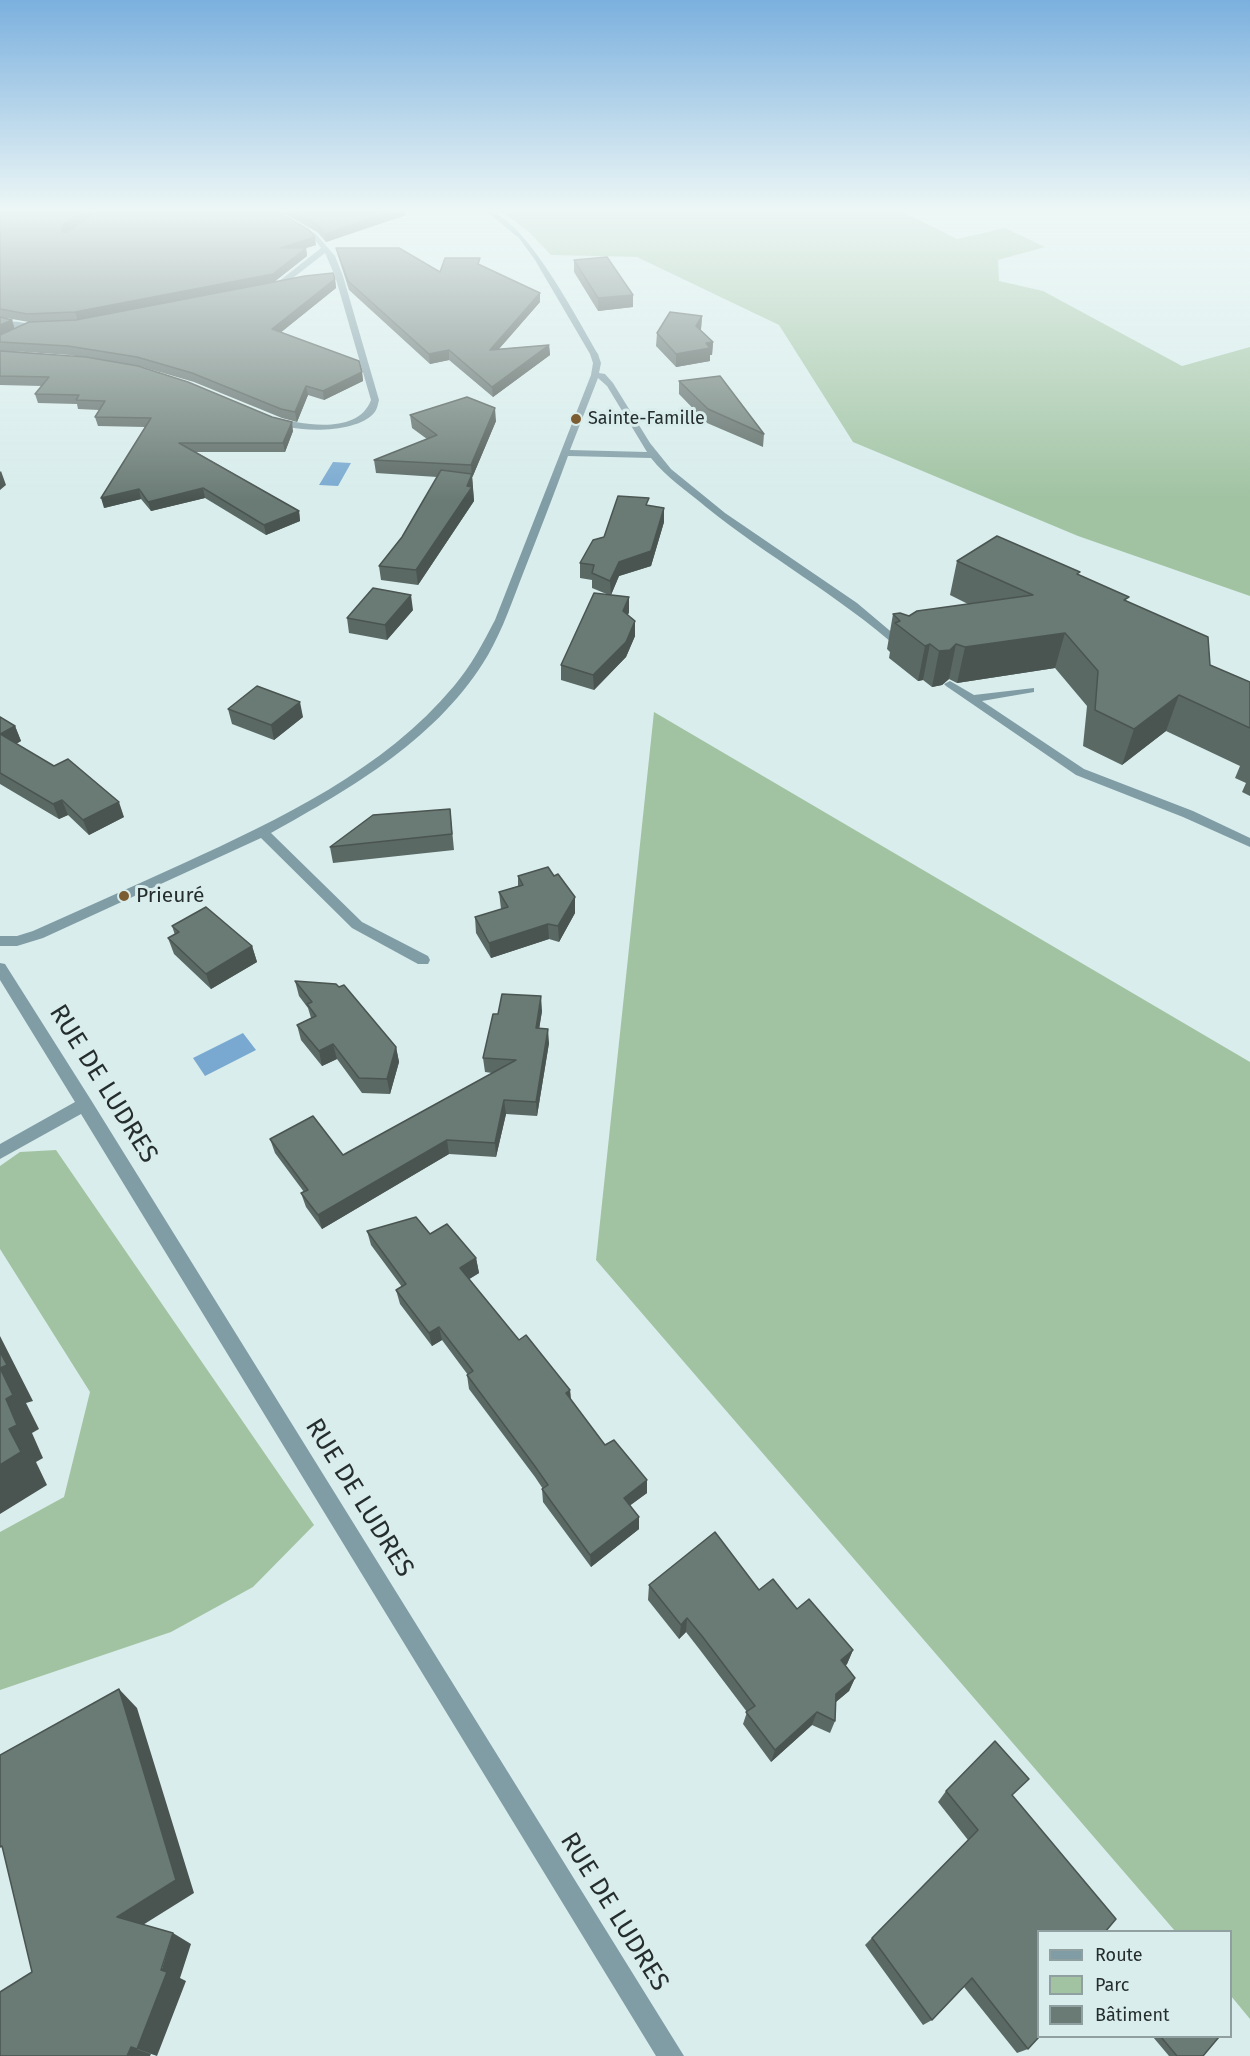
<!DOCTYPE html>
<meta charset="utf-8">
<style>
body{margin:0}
#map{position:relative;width:1250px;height:2056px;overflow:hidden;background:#d8edec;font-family:"Fira Sans",sans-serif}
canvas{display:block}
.legend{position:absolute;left:1037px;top:1930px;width:195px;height:108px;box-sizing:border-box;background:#d8edec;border:2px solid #90a0a0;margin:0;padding:8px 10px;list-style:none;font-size:18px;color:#252d2d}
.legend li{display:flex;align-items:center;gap:12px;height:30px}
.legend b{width:30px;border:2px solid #90a0a0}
</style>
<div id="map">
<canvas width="1250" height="2056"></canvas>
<ul class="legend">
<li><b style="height:8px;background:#809ca5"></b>Route</li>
<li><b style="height:16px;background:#a1c3a2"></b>Parc</li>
<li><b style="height:16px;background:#6a7a74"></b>Bâtiment</li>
</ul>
</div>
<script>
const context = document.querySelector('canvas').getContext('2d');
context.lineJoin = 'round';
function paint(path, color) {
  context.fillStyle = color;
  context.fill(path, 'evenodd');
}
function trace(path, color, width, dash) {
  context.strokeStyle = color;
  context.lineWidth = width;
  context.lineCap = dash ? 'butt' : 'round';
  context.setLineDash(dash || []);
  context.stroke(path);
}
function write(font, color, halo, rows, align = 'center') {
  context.font = font + ' "Fira Sans",sans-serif';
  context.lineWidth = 6;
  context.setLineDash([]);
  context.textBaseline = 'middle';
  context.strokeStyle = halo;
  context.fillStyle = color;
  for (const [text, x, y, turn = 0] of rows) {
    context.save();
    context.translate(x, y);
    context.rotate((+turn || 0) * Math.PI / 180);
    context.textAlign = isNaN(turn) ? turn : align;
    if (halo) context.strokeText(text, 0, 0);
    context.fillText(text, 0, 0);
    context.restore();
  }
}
paint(new Path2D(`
 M 502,212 L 903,212 L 957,239 L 1005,228 L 1045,247 L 998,260 L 999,281 L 1043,291 L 1182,366 L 1250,347 L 1250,596 L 1078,536 L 853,442 L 779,325 L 637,257 L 551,255 L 528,231 Z
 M 654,712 L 1250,1062 L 1250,2019 L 1231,1996 L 1230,1932 L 1175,1931 L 596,1260 Z
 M 56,1150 L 314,1525 L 253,1587 L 171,1632 L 0,1690 L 0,1532 L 64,1497 L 90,1392 L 0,1249 L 0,1166 L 20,1152 Z`), '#a1c3a2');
paint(new Path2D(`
 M 333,462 L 351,463 L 338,486 L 319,485 Z
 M 243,1033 L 256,1050 L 205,1076 L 193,1058 Z`), '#79a9d0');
paint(new Path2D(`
 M 270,212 L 277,212 L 316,234 L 335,256 L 343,276 L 379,400 C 378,404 377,410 374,413 C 357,434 290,434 270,420 L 274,417 C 303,425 358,435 371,400 L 335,276 L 325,253 L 280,288 L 273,286 L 321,248 L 312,236 Z
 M 487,212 C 522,212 580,324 598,354 L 601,363 L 599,373 L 605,374 L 613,383 L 650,443 L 671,469 L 725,513 L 857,603 L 908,646 L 902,649 L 898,648 C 838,595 768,557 706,507 C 687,491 666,477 651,458 L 568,456 C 554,494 539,533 524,571 C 513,599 503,629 488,655 C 440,737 352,788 271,833 L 362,922 L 428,956 L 430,960 L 428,964 L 418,964 L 352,928 L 261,838 L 43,938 L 17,946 L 0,946 L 0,936 L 17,936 L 33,931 C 83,909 133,886 182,864 C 280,819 384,770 454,686 C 471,666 483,643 495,620 L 591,375 L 593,363 L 590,354 L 535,260 L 519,238 ZM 598,378 L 607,386 L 647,452 L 570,450 Z
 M 0,319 C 11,322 38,323 45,327 C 33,334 13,327 0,323 Z
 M 950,681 L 974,695 L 1034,688 L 1034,692 L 982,701 L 1084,769 L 1193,811 L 1250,838 L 1250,847 L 1183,817 L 1076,775 L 946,686 L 944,684 Z
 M 0,963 L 5,964 L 91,1100 L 684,2056 L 656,2056 L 81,1114 L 0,1159 L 0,1144 L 75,1102 L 0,980 Z`), '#809ca5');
paint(new Path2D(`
 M 0,212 L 94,212 L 67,232 L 316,245 L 306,248 L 307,256 L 274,282 L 335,279 L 336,288 L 281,332 L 362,372 L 363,381 L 324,400 L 308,395 L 297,422 L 282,418 L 194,382 L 139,366 L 293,431 L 285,452 L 196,452 L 299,511 L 300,521 L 266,535 L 205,498 L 151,511 L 141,499 L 104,508 L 145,427 L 98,426 L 95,417 L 99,410 L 78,409 L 77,404 L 38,403 L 35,394 L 42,386 L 0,385 L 0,317 L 15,329 L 29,322 L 0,317 ZM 11,351 L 70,355 L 81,357 Z
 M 281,212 L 405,212 L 406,215 L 326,242 L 317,232 Z
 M 336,248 L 440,272 L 480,266 L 540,293 L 540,302 L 499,349 L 549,345 L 550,355 L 493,397 L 449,360 L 430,364 L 349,290 L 338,256 Z
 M 574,260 L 633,295 L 633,307 L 598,311 L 574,272 Z
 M 702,316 L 701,329 L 700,330 L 713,342 L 712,355 L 710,355 L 710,361 L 676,367 L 656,346 L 657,333 Z
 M 679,381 L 764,434 L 763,447 L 707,423 L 679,394 Z
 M 410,415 L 496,421 L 472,478 L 474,501 L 418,585 L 381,580 L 379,566 L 402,537 L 437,477 L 376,473 L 374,460 L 427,439 L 412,428 Z
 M 649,506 L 664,508 L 664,522 L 651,566 L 619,576 L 611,595 L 629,597 L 629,612 L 628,615 L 635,621 L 635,636 L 626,657 L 594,690 L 561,680 L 561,665 L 609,595 L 592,588 L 592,580 L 580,578 L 580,563 L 604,537 Z
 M 957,561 L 1080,575 L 1127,601 L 1210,665 L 1250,682 L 1250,796 L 1242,792 L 1246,783 L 1235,778 L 1240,766 L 1166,731 L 1122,765 L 1083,746 L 1087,706 L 1055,668 L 957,683 L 949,679 L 942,685 L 932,687 L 923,680 L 918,681 L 889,658 L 890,652 L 887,649 L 893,614 L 909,616 L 968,604 L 950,595 Z
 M 413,610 L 387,640 L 349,633 L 347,618 Z
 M 228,709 L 303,717 L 274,740 L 232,724 Z
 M 0,717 L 15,726 L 21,741 L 16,744 L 124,817 L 89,835 L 68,815 L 59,819 L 0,784 Z
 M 450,809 L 454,850 L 333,863 L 330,847 Z
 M 518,876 L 554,876 L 575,897 L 575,913 L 559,942 L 549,939 L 491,958 L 476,933 L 475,917 L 501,909 L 499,892 L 518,886 Z
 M 172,926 L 252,946 L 257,962 L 211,989 L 174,954 L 168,938 L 175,935 Z
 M 295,981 L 396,1047 L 399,1062 L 390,1094 L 362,1093 L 337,1059 L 322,1066 L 301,1040 L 297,1025 L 311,1018 L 308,1008 L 299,996 Z
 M 542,1011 L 539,1028 L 549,1043 L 537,1116 L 506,1114 L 496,1157 L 449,1154 L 322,1229 L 306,1207 L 301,1193 L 304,1192 L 275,1153 L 270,1139 L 343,1155 L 492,1073 L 485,1072 L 483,1058 Z
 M 367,1231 L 430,1234 L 476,1258 L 479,1273 L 469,1279 L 519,1340 L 570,1390 L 571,1400 L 605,1445 L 647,1480 L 647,1493 L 630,1505 L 639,1529 L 591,1567 L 543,1502 L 542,1489 L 543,1489 L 535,1477 L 469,1389 L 467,1375 L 468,1375 L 442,1340 L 432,1346 L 400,1304 L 396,1290 L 402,1287 L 371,1245 Z
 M 649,1585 L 759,1590 L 797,1609 L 853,1650 L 847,1664 L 845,1666 L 855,1678 L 849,1691 L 836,1702 L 835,1721 L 830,1733 L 812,1725 L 771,1762 L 743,1724 L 747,1712 L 700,1650 L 686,1632 L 679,1639 L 648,1600 Z
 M 946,1791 L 1012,1796 L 1038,1932 L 1028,2049 L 1017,2053 L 964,1987 L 932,2020 L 923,2025 L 865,1945 L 968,1840 L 938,1802 Z
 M 1153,2037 L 1219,2037 L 1203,2056 L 1169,2056 Z`), '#5b6964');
paint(new Path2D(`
 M 81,212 L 94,212 L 65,234 L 62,232 L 62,226 Z
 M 390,212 L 405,212 L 406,215 L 326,242 L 325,234 Z
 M 315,237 L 316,245 L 306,248 L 307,256 L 274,282 L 78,321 L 75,312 Z
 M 335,279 L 336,288 L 274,338 L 272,329 Z
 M 540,293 L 540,302 L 490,359 L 490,350 Z
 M 633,295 L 633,307 L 598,311 L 598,298 Z
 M 702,316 L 701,329 L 695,339 L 696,326 Z
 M 12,320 L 15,329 L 0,336 L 0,325 Z
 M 713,342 L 712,355 L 710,355 L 710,361 L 676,367 L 676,354 L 706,343 Z
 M 549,345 L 550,355 L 493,397 L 492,387 Z
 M 449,350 L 449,360 L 430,364 L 429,354 Z
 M 362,372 L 363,381 L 324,400 L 323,391 Z
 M 306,386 L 308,395 L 297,422 L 295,412 Z
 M 495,408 L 496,421 L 472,478 L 471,465 Z
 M 292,422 L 293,431 L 285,452 L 283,443 Z
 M 1,471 L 6,485 L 0,490 L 0,472 Z
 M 472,474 L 474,501 L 418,585 L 416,570 L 467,486 Z
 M 203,488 L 205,498 L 151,511 L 148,502 Z
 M 139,489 L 141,499 L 104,508 L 101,498 Z
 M 664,508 L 664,522 L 651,566 L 619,576 L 611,595 L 610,581 L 619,562 Z
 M 299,511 L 300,521 L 266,535 L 264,525 Z
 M 411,595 L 413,610 L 387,640 L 385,625 Z
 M 629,597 L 629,612 L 623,626 L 623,611 Z
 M 635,621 L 635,636 L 626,657 L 594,690 L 593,675 Z
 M 1065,633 L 1055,668 L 957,683 L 965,647 Z
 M 930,644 L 923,680 L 918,681 L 925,646 Z
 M 956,644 L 949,679 L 942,685 L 932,687 L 939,651 Z
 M 1179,695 L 1166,731 L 1122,765 L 1134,729 Z
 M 300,702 L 303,717 L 274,740 L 271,725 Z
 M 15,726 L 21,741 L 7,749 L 0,734 Z
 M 62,800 L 68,815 L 59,819 L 53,804 Z
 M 119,802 L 124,817 L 89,835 L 83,820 Z
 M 575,897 L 575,913 L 559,942 L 558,926 Z
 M 548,924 L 549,939 L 491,958 L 489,943 Z
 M 252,946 L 257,962 L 211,989 L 206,974 Z
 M 541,996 L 542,1011 L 537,1043 L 536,1028 Z
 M 548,1029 L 549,1043 L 537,1116 L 536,1102 Z
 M 333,1044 L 337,1059 L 322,1066 L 319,1051 Z
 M 396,1047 L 399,1062 L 390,1094 L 387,1079 Z
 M 504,1100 L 506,1114 L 496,1157 L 495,1143 Z
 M 447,1140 L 449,1154 L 322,1229 L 318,1215 Z
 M 476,1258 L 479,1273 L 463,1283 L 460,1268 Z
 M 439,1327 L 442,1340 L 432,1346 L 429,1333 Z
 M 0,1336 L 33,1401 L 26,1403 L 39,1429 L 32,1433 L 43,1458 L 36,1462 L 47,1485 L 0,1514 L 0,1465 L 9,1429 L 6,1399 L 0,1368 Z
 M 570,1390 L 571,1403 L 566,1393 Z
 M 647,1480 L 647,1493 L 624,1510 L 624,1498 Z
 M 639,1517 L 639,1529 L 591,1567 L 590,1555 Z
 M 687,1618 L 686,1632 L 679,1639 L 681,1625 Z
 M 853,1650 L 847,1664 L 836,1674 L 841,1660 Z
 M 855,1678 L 849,1691 L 831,1706 L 836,1694 Z
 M 119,1689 L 137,1708 L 194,1893 L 138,1928 L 117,1917 Z
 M 817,1712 L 812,1725 L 771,1762 L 775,1750 Z
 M 173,1933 L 191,1944 L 180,1978 L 186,1981 L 157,2056 L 137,2049 Z
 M 131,2047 L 151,2054 L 150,2056 L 127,2056 Z`), '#4a5551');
const building = new Path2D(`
 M 0,212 L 81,212 L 62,226 L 62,232 L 68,232 L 95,212 L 278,212 L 309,230 L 315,237 L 281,248 L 306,248 L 273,274 L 75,312 L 27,314 L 0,309 Z
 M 294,212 L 390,212 L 325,234 L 316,224 Z
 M 336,248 L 399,248 L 440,272 L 445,258 L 480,258 L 478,264 L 540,293 L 490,350 L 549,345 L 492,387 L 449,350 L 429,354 L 348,281 Z
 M 607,257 L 633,295 L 598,298 L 574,260 Z
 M 333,273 L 335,279 L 272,329 L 359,361 L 362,372 L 323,391 L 306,386 L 295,412 L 281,409 L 192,373 L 137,357 L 68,346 L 0,342 L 0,335 L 29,322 L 76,320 L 305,276 Z
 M 670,312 L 702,316 L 696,326 L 713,342 L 706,343 L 710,348 L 676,354 L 657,333 Z
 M 0,317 L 12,320 L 0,325 Z
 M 0,351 L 86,357 L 138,366 L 188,382 L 272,417 L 292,422 L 283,443 L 179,443 L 299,511 L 264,525 L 203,488 L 148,502 L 139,489 L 101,498 L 151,418 L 95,417 L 105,401 L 76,400 L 79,395 L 35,394 L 49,377 L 0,376 Z
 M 720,376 L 764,434 L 708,409 L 679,381 Z
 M 467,397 L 495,408 L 471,465 L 374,460 L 437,435 L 410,415 Z
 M 441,470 L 472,474 L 467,486 L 472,487 L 416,570 L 379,566 L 402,537 Z
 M 618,496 L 649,498 L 646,505 L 664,508 L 651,551 L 619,562 L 610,581 L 592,573 L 594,565 L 580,563 L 593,540 L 604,537 Z
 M 997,536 L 1080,572 L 1077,574 L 1129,597 L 1124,600 L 1208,637 L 1210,665 L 1250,682 L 1250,728 L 1179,695 L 1134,729 L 1095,710 L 1098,671 L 1065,633 L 965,647 L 956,644 L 950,650 L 939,651 L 930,644 L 925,646 L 895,623 L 900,621 L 893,614 L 900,613 L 909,616 L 917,611 L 1033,595 L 957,561 Z
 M 373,588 L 411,595 L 385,625 L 347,618 Z
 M 594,593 L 629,597 L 623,611 L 635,621 L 626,642 L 593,675 L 561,665 Z
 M 257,686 L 300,702 L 271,725 L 228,709 Z
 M 0,717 L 15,726 L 0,734 L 54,766 L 68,759 L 119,802 L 83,820 L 62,800 L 53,804 L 0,773 Z
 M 450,809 L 452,834 L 330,847 L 373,815 Z
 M 548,867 L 554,876 L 558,874 L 575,897 L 558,926 L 548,924 L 489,943 L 475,917 L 508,907 L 499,892 L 523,885 L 518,876 Z
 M 206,907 L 252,946 L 206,974 L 168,938 L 179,932 L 172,926 Z
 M 295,981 L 336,984 L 339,987 L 344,985 L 396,1047 L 387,1079 L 359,1078 L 333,1044 L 319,1051 L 297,1025 L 316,1016 L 307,1004 L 312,1002 Z
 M 502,994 L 541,996 L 536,1028 L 548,1029 L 536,1102 L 504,1100 L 495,1143 L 447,1140 L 318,1215 L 301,1193 L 308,1190 L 270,1139 L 313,1116 L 343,1155 L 516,1060 L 483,1058 L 493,1014 L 498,1014 Z
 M 416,1217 L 430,1234 L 447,1224 L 476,1258 L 460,1268 L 519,1340 L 526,1335 L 570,1390 L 566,1393 L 605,1445 L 614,1440 L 647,1480 L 624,1498 L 639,1517 L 590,1555 L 542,1489 L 548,1485 L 534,1465 L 467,1375 L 473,1371 L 439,1327 L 429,1333 L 396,1290 L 406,1284 L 367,1231 Z
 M 0,1352 L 7,1365 L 0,1368 L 13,1395 L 6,1399 L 17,1425 L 9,1429 L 21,1452 L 0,1465 Z
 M 715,1532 L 759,1590 L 773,1579 L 797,1609 L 809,1599 L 853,1650 L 841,1660 L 855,1678 L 836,1694 L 835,1721 L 817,1712 L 775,1750 L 746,1712 L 755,1706 L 702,1636 L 687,1618 L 681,1625 L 649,1585 Z
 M 119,1689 L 176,1880 L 117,1917 L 173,1933 L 161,1970 L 167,1972 L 137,2049 L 131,2047 L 127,2056 L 0,2056 L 0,1992 L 32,1972 L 2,1846 L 0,1847 L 0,1755 Z
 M 995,1741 L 1029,1779 L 1012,1795 L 1116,1919 L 1105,1932 L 1038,1932 L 1038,2037 L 1039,2037 L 1028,2049 L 972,1978 L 932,2020 L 872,1938 L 978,1830 L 946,1791 Z
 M 1161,2037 L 1219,2037 L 1203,2056 L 1177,2056 Z`);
paint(building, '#6a7a74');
trace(building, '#4a5551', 1.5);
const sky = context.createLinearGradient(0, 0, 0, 500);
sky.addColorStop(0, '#7bb0de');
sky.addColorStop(0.42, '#edf7f6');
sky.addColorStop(1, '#edf7f600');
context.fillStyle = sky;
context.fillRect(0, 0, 1250, 500);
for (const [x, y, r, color] of [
 [576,419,6,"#7c5c31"],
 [124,896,6,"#7c5c31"]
]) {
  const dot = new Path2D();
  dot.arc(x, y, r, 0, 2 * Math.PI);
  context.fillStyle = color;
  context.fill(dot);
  trace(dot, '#d8edec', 2);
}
write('18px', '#252d2d', '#d8edec', [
 ["Sainte-Famille",588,419]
], 'left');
write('21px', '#252d2d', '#d8edec', [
 ["Prieuré",136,896]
], 'left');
write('26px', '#252d2d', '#d8edec', [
 ["RUE DE LUDRES",103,1084,58],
 ["RUE DE LUDRES",359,1498,58],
 ["RUE DE LUDRES",614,1912,58]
]);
</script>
